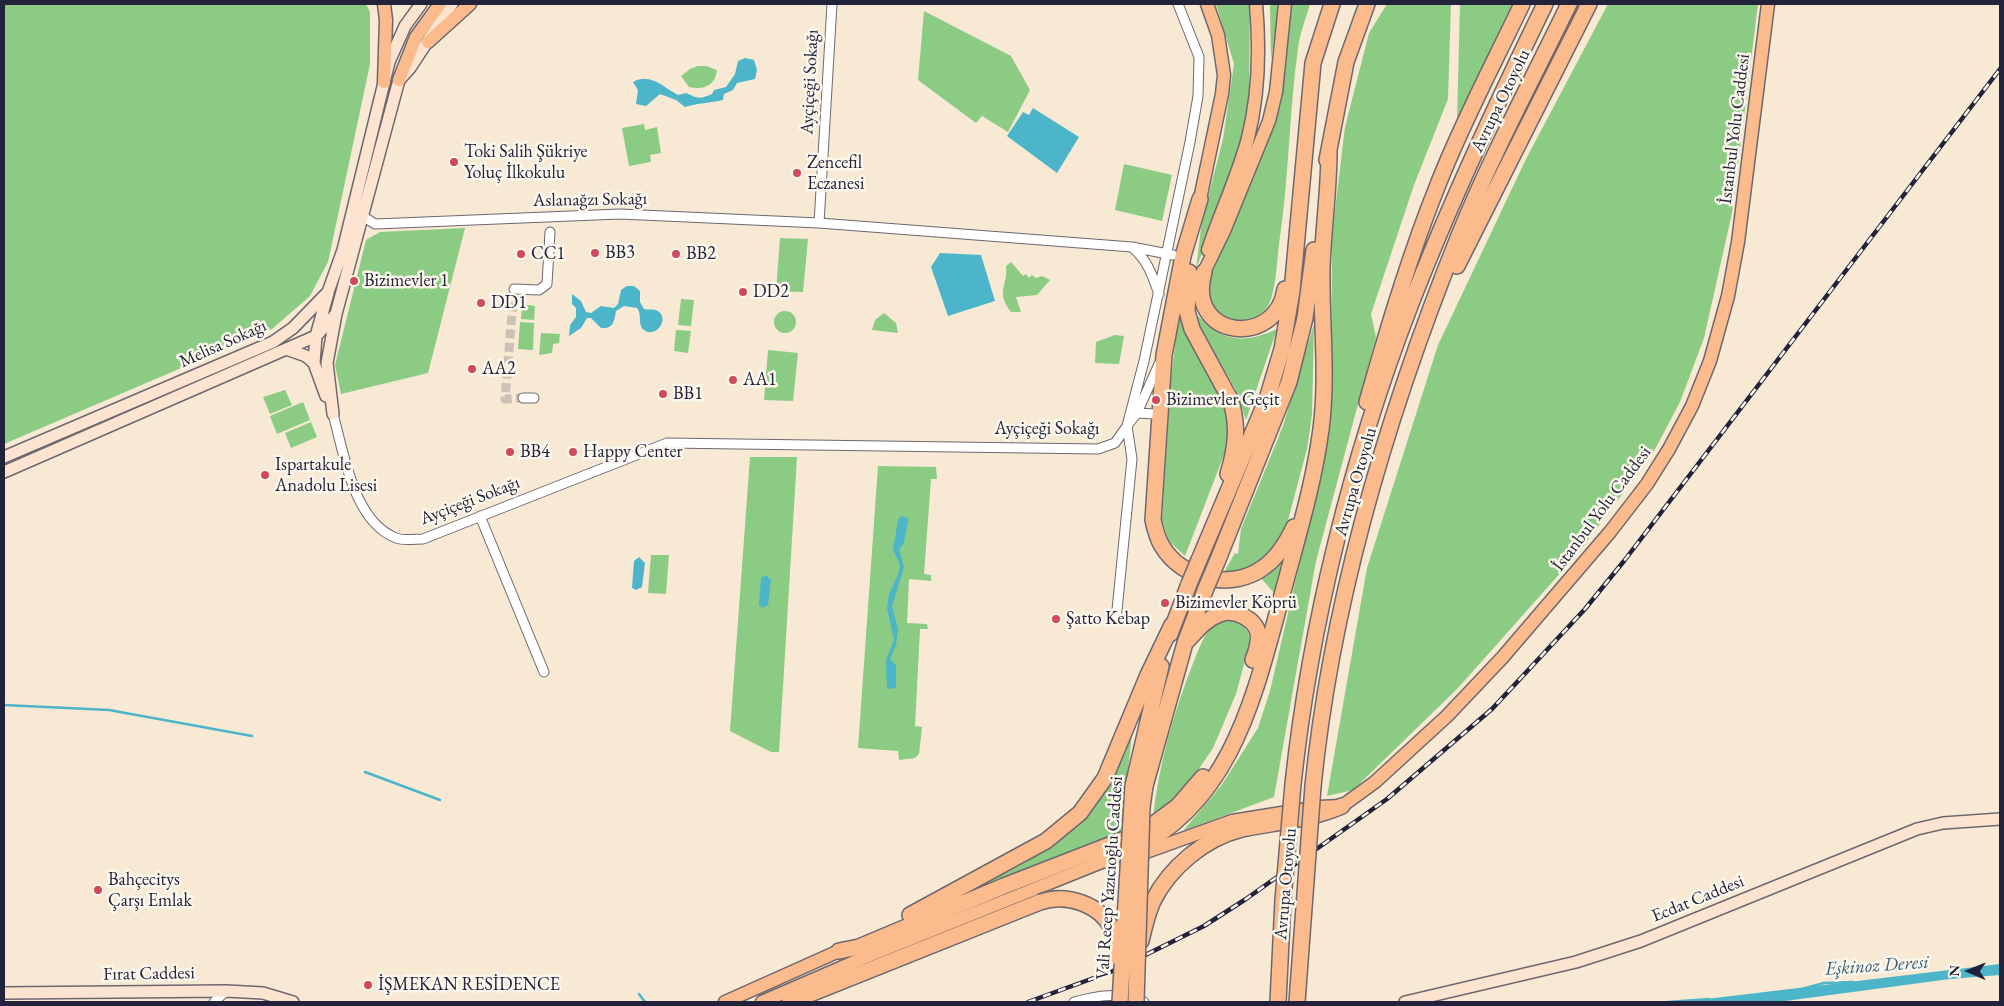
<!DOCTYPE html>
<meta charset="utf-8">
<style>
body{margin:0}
#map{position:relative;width:2004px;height:1006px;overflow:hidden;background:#f7e9d3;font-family:"EB Garamond",serif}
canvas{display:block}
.frame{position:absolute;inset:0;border:5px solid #22223b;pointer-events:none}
.north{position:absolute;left:1944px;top:946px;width:50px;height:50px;-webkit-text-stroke:4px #fbf7ec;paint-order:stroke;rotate:271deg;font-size:14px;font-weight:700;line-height:20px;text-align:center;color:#22223b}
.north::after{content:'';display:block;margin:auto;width:18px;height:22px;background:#22223b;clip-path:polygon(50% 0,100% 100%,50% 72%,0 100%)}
</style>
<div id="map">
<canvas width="2004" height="1006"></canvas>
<div class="frame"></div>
<div class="north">N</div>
</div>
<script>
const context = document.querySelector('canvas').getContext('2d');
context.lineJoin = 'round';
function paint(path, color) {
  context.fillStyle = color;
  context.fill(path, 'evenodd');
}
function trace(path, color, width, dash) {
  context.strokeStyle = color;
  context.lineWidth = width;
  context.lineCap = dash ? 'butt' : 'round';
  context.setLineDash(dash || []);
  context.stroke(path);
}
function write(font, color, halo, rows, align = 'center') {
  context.font = font + ' "EB Garamond",serif';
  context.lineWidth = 5;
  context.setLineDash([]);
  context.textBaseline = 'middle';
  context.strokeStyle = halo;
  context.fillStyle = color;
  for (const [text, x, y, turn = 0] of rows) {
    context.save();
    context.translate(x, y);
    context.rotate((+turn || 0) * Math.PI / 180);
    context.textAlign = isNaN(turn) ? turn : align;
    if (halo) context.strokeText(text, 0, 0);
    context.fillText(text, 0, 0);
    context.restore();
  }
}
paint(new Path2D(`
 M 4,4 L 366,4 L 370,12 L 370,64 L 328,262 L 310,296 L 272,329 L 4,444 Z
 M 1216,4 L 1250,4 L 1249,114 L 1227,189 L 1196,269 L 1202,221 L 1223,139 L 1234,64 Z
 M 1270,4 L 1279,4 L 1271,60 Z
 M 1291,4 L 1310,4 C 1306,18 1300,33 1298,48 C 1289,113 1289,179 1279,244 C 1277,260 1276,290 1269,304 C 1264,314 1253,320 1242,321 C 1211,321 1206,298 1212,273 L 1273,130 L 1283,87 Z
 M 1387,4 L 1451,4 L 1448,99 L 1414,185 L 1371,314 L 1376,337 L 1316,561 L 1274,797 L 1183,831 L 1221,786 L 1258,728 L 1270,691 L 1309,523 L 1331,410 L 1332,235 L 1345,127 L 1369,33 Z
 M 1460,4 L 1515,4 L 1457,121 Z
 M 1608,4 L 1758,4 L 1732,213 L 1704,338 L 1680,402 L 1653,453 L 1579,552 L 1458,688 L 1353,790 L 1327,796 L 1367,568 L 1438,345 L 1526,159 Z
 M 924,11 L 1011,56 L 1030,90 L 1008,132 L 982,116 L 976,123 L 918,80 Z
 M 698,66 L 706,66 L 717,70 C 715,86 704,90 689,87 L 681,76 L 690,69 Z
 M 644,124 L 645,130 L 657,127 L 661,153 L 650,155 L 651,162 L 629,166 L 622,128 Z
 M 1124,164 L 1172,175 L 1162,221 L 1115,210 Z
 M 465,228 L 428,373 L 341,394 L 335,365 L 366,240 L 380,232 Z
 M 780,238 L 808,239 L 803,292 L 776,291 Z
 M 1011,262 L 1023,276 L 1026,274 L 1029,278 L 1032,275 L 1036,278 L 1042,276 L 1050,280 L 1037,295 L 1016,297 L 1021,312 L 1011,312 C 995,291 1008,287 1006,266 Z
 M 681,299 L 694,300 L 691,326 L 678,325 Z
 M 522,304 L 535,306 L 534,320 L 521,319 Z
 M774 322a11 11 0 1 1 22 0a11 11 0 1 1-22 0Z
 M 884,313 L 896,323 L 898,333 L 872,330 L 875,320 Z
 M 1179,314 L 1189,340 L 1222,399 L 1229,419 L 1227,447 L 1185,556 L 1169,541 L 1162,520 L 1171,378 Z
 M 1198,316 C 1225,343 1243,344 1277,329 L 1246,420 L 1235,388 L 1194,317 Z
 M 520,322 L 534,323 L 533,350 L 518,349 Z
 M 1314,324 L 1312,415 L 1307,449 L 1284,535 C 1270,558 1251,571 1224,572 L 1235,553 L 1238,554 L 1241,529 L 1283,426 Z
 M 676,330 L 691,331 L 688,353 L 674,351 Z
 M 541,333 L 560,334 L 559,343 L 553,344 L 552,353 L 539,355 Z
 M 1115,335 L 1124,336 L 1119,364 L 1095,363 L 1096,342 Z
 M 768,350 L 798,353 L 793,401 L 764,400 Z
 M 285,390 L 292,405 L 270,414 L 263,397 Z
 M 303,402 L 310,420 L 277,434 L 270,416 Z
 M 311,422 L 317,437 L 291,448 L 285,433 Z
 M 750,457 L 797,457 L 779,752 L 771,752 L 730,731 Z
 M 878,466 L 936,467 L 937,479 L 931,479 L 924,574 L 931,575 L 931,581 L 909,579 L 907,623 L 927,624 L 928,629 L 920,629 L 915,726 L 922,727 L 919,754 L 915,758 L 899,760 L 898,751 L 858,748 Z
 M 651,555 L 669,555 L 666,594 L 648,593 Z
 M 1284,559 L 1275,594 L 1261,578 Z
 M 1225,620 L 1240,623 L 1248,632 L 1250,642 L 1236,694 L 1213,748 L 1182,794 L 1153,817 C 1159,763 1174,711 1194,661 C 1199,649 1204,632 1215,625 C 1218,623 1222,622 1225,620 Z
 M 1132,734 L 1121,835 L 962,894 C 987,881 1017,870 1040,853 C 1080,825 1118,782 1132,734 Z`), '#8bcb83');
paint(new Path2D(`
 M 745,58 L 754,60 L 757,70 L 755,79 L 737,83 L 733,90 L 724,94 L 723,100 C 710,103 697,103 685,107 L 676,100 L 660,94 L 646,106 L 636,104 L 638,90 L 633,82 C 650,72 663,87 678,95 L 686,93 C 698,98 698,100 712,94 L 714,90 L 726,87 L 735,74 L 738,61 Z
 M 1033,108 L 1079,137 L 1057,173 L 1007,136 L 1023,112 L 1029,115 Z
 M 940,253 L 981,255 L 995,301 L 948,316 L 931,267 Z
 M 627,286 L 634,286 L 640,291 L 640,302 L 644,309 C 648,310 652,309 656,310 C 673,318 653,342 642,328 C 638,321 642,315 637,308 L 624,306 L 616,311 C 614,321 614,329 601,328 L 591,318 L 587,318 L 581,328 L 569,336 L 570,325 L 576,317 L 576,308 L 572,304 L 572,294 L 581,301 L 586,312 L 591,313 L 601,306 L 614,308 L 618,304 L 621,290 Z
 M 901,516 L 908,518 L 908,521 L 904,543 L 899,549 L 904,567 L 892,606 L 898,629 L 896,645 L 890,659 L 896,665 L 896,688 L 887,689 L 886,660 L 894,640 L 887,608 L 889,594 L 898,575 L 900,565 L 893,550 L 898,520 Z
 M 639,557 L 645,563 L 642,587 L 636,590 L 632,588 L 634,561 Z
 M 766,575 L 771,580 L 768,605 L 762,608 L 759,605 L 761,578 Z
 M 2000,964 L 2000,975 L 1950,979 L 1778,1002 L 1681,1002 Z`), '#4cb5ca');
trace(new Path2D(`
 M 4,705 L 109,710 L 252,736
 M 365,772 L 440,800
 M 1802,989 L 1824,983 L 1853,982
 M 639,994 L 645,1002
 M 1668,1002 L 1709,999`), '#4cb5ca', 2.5);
trace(new Path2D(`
 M 514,289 L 505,399 L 523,398`), '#ccc1b5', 9, [9, 4.5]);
const street = new Path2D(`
 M 832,4 L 819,223 L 1132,247 L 1173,255
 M 364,217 L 375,224 L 620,214 L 819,223
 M 1133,248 C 1148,261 1152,275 1159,294
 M 514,289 L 539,290 L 547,284 L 550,232
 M 523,398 L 534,398
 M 1137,413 L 1155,414 L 1159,420
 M 333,414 C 344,453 353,521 396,538 C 404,541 415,539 423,539 L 667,443 L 1098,449 L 1115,443 L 1127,426 L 1144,361 L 1190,142 L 1198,96 L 1199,57 L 1178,4
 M 480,516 L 544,672
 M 1116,620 L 1132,459 L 1127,426 L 1137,413 L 1159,364
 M 214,1002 L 226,991
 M 1074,1002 C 1098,995 1120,992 1144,1002`);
const secondary = new Path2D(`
 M 286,349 L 306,356 L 314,363
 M 326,396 L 314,363 L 316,336 L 328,293
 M 333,414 L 327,363 L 336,314 L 399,80 L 410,68 L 452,4
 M 4,457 L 273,342 L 293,328 L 328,292 L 343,250 L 389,62 L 405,26 L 421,4
 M 4,472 L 316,336 L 335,315
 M 4,993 L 226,991 L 263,993 L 293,1002
 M 1405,1002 L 1576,962 L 1641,941 L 1917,829 L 1943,823 L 2000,819`);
const primary = new Path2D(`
 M 428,42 L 470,4
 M 399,80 L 416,37 L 440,4
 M 384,82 L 386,20 L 384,4
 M 1200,199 L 1222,94 L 1224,75 L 1218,35 L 1207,4
 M 1208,250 C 1220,213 1238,176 1248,138 C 1259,94 1260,49 1256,4
 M 1204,272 L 1224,231 L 1269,121 L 1276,92 L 1285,4
 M 725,1002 L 839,951
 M 762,1002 L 868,956 L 1124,853 L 1146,852 L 1232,821 L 1319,807 L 1342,806 L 1375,782 L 1447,716 L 1502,658 L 1610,532 L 1647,484 L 1669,449 L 1692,406 L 1710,361 L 1728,296 L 1738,242 L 1768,4`);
const highway = new Path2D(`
 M 1327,160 L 1346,62 L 1367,4
 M 1200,199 L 1183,256 L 1164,355 L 1153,520 C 1155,529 1157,538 1162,546 C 1182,580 1233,591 1264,567 C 1278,557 1287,542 1294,527
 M 1457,266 L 1589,4
 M 1189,272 L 1187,311 L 1192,329 L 1230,399 C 1239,424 1236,448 1228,474
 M 1204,272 C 1185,340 1277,348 1285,289
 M 1367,402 C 1388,328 1410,254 1439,182 C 1463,121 1494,63 1522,4
 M 1199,560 L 1267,399 L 1282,349 L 1292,291 L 1313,63 L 1332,4
 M 1217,562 L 1289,382 L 1305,318 L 1314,250
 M 1170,634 L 1189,584
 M 1185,643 C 1196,632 1205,619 1220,614 C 1234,608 1255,619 1258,633 C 1260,642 1256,652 1253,660
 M 1293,784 C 1310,625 1352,456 1410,306 C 1450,203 1497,103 1545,4
 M 1133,786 L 1161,666
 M 1145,786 L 1185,643 L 1206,588
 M 1313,786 C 1332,597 1389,409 1460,233 C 1492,155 1532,80 1569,4
 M 1131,850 C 1235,802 1256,688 1284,588 C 1298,535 1314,483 1321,429 C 1328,376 1321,322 1322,269 C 1323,230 1329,191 1329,152
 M 910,915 L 1046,841 L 1080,813 L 1105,778 L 1148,675 L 1172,625
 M 1141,941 C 1144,928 1147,914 1153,901 C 1170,867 1205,838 1242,829 C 1277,822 1309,820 1342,806
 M 839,951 L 859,947 L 1004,886 L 1143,832 L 1178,806 L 1203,777
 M 790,1002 L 1040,902`);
trace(street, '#6d6870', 11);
trace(secondary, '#6d6870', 14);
trace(primary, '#6d6870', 15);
trace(highway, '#6d6870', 18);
trace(street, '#fff', 9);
trace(secondary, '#fde4d1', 11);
trace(primary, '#fbbb8c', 12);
trace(highway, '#fbbb8c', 15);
const rail = new Path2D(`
 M 1028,1002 L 1113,971 L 1204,926 L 1246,899 L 1387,799 L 1492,709 L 1585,609 L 1624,561 L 2000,69`);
trace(rail, '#22223b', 4.5);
trace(rail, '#fbf7ec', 2.5, [8]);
const highwayBridge = new Path2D(`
 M 1189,584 L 1199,560
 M 1206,588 L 1217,562
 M 1040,902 C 1067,893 1101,904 1113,931 C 1116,938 1117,949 1118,957
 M 1120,1002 L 1133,786
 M 1136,1002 L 1142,807 L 1145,786
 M 1278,1002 L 1283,900 L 1293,784
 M 1297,1002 L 1313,786`);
trace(highwayBridge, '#6d6870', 18, []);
trace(highwayBridge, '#fbbb8c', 15);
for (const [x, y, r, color] of [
 [454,162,5,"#d1495b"],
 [797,173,5,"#d1495b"],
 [595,253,5,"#d1495b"],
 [521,254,5,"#d1495b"],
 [676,254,5,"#d1495b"],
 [354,281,5,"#d1495b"],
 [743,292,5,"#d1495b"],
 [481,303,5,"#d1495b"],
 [472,369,5,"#d1495b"],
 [733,380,5,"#d1495b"],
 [663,394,5,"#d1495b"],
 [1156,400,5,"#d1495b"],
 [510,452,5,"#d1495b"],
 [573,452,5,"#d1495b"],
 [265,475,5,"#d1495b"],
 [1165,603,5,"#d1495b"],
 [1056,619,5,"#d1495b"],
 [98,890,5,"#d1495b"],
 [368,985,5,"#d1495b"]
]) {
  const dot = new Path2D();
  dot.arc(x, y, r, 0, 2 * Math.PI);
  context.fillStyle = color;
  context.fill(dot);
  trace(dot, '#fbf7ec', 2);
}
write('18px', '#22223b', '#fbf7ec', [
 ["Ayçiçeği Sokağı",810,82,-87],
 ["Avrupa Otoyolu",1501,101,-64],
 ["İstanbul Yolu Caddesi",1735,129,-83],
 ["Aslanağzı Sokağı",590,200,-1],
 ["Melisa Sokağı",223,344,-24],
 ["Ayçiçeği Sokağı",1047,429],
 ["Avrupa Otoyolu",1356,482,-74],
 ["Ayçiçeği Sokağı",470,501,-21],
 ["İstanbul Yolu Caddesi",1602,509,-53],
 ["Vali Recep Yazıcıoğlu Caddesi",1110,878,-86],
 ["Avrupa Otoyolu",1286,884,-85],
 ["Ecdat Caddesi",1698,899,-22],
 ["Fırat Caddesi",149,974,-1]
]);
write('18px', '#22223b', '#fbf7ec', [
 ["Toki Salih Şükriye",464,152],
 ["Yoluç İlkokulu",464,173],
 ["Zencefil",807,163],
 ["Eczanesi",807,184],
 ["BB3",605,253],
 ["CC1",531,254],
 ["BB2",686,254],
 ["Bizimevler 1",364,281],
 ["DD2",753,292],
 ["DD1",491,303],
 ["AA2",482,369],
 ["AA1",743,380],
 ["BB1",673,394],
 ["Bizimevler Geçit",1166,400],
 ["BB4",520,452],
 ["Happy Center",583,452],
 ["Ispartakule",275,465],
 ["Anadolu Lisesi",275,486],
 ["Bizimevler Köprü",1175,603],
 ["Şatto Kebap",1066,619],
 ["Bahçecitys",108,880],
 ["Çarşı Emlak",108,901],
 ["İŞMEKAN RESİDENCE",378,985]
], 'left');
write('italic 19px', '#335d74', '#fbf7ec', [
 ["Eşkinoz Deresi",1877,966,-4]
]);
</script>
